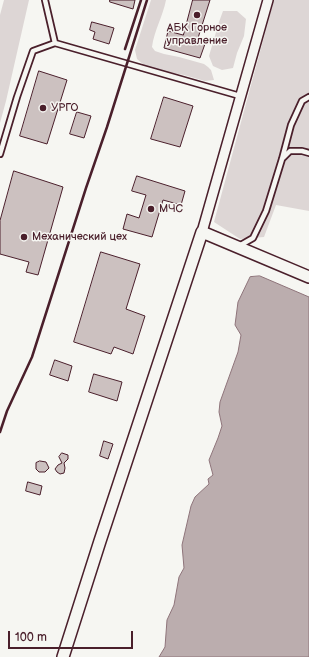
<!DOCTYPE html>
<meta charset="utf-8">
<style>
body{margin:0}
#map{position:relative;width:309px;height:657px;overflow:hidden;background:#f6f6f2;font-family:"Balsamiq Sans",sans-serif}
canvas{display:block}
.scale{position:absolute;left:8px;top:631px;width:125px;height:18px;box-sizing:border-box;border:2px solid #4a1f2b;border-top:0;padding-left:5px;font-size:12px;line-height:14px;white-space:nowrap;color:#4a1f2b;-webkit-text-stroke:3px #f6f6f2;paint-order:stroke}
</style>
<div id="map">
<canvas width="309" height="657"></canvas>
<div class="scale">100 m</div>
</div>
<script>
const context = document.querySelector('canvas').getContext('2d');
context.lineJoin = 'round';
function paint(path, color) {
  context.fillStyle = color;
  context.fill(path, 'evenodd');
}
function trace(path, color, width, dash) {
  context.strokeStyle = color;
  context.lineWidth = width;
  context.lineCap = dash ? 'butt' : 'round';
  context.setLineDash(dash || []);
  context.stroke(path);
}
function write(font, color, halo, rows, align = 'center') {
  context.font = font + ' "Balsamiq Sans",sans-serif';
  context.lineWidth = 3;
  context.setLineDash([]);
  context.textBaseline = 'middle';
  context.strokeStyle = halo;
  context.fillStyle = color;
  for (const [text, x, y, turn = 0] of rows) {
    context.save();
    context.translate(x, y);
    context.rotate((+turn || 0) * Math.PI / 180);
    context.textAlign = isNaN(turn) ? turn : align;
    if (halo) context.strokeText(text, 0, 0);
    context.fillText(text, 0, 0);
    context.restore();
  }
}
paint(new Path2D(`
 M 4,0 L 29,0 L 6,101 L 0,123 L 0,15 Z
 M 151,0 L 166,0 C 163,16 154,31 152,47 L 155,51 L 164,54 L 179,57 L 204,64 L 208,67 L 211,70 L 214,80 L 205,81 L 184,75 L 162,71 L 144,65 L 137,59 L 135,50 Z
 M 274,0 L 309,0 L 309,211 L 276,205 L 264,237 L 240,239 L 214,222 Z
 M 223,11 L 237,11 L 246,19 L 244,36 L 237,53 L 233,68 L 222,70 L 213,66 L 209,56 L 219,22 Z`), '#ddd6d5');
const water = new Path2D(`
 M 260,276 L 309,297 L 309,657 L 159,657 L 165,647 L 167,620 L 174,605 L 179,577 L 184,568 L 182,545 L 191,506 L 195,497 L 209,484 L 208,479 L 213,475 L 209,460 L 218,438 L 222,426 L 219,412 L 220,402 L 238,352 L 241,335 L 235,325 L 238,302 L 250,277 Z`);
paint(water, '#bbadae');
trace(water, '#8e747a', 1);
const building = new Path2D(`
 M 110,0 L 135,0 L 133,9 L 110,2 Z
 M 193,0 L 210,0 L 198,38 L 206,41 L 200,58 L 164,48 L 168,31 L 183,35 Z
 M 92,22 L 114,28 L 109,44 L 93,39 L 95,32 L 90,30 Z
 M 39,71 L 67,80 L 47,144 L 20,136 Z
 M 164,97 L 193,106 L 180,147 L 151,139 Z
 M 77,112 L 91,116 L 84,138 L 70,134 Z
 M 14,171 L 63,187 L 38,275 L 26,272 L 29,262 L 0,254 L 0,221 Z
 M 137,176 L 185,191 L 181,205 L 163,200 L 152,237 L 123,229 L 127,214 L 139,218 L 146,195 L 132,191 Z
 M 101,252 L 140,264 L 126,309 L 145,316 L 133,354 L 114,347 L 111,354 L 74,342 Z
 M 55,360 L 72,366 L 68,381 L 50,375 Z
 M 94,374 L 122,382 L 117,401 L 89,392 Z
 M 104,441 L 113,444 L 108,459 L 100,456 Z
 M 62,453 L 68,455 L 68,459 L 64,463 L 65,468 L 64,473 L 60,474 L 57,472 L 55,469 L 58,465 L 62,463 L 59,457 Z
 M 40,461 L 46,462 L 49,468 L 45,472 L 39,472 L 36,469 L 36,463 Z
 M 28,482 L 42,486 L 40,495 L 26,491 Z`);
paint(building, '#ccc1c0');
trace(building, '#4a1f2b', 1);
const service = new Path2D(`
 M 45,0 L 55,43
 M 0,154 L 17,97 L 33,51 L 55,43 L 240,96
 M 283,158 L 290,151 L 302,151 L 309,153
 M 239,246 L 253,238 L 266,211 L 282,159 L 291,125 L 302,101 L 309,97`);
const minor = new Path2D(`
 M 202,232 L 268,0`);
const tertiary = new Path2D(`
 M 63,657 L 100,541 L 202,232 L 309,277`);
trace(service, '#4a1f2b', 8);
trace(minor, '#4a1f2b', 12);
trace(tertiary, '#4a1f2b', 14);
trace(service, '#f6f6f2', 4.5);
trace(minor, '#f6f6f2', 9);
trace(tertiary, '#f6f6f2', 11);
trace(new Path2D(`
 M 125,49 L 141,0
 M 0,432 L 7,411 L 32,357 L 86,188 L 107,127 L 147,0`), '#4a1f2b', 2.5);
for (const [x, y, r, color] of [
 [197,15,4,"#4a1f2b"],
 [43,108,4,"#4a1f2b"],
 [151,209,4,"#4a1f2b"],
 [24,237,4,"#4a1f2b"]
]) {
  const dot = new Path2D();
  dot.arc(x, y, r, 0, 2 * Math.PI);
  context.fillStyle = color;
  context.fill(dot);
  trace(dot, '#f6f6f2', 1.5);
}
write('11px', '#4a1f2b', '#f6f6f2', [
 ["АБК Горное",197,28,"center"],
 ["управление",197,41,"center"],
 ["УРГО",51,108],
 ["МЧС",159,209],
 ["Механический цех",32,237]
], 'left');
</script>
